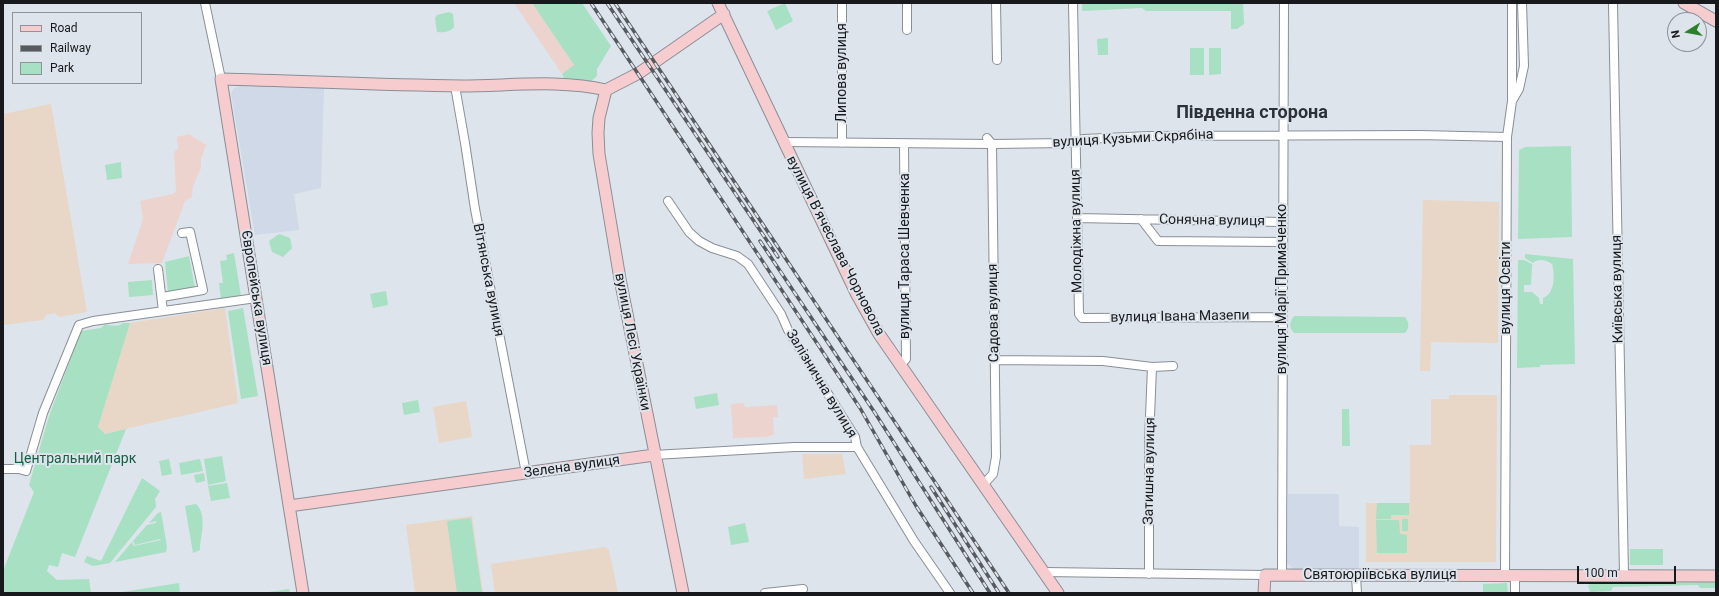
<!DOCTYPE html>
<meta charset="utf-8">
<style>
body{margin:0}
#map{position:relative;width:1719px;height:596px;overflow:hidden;background:#dee4ec;font-family:Roboto,sans-serif}
canvas{display:block}
.frame{position:absolute;inset:0;border:4px solid #17191c;pointer-events:none}
.legend{position:absolute;left:12px;top:12px;width:130px;height:72px;box-sizing:border-box;background:#dee4ec;border:1px solid #8e9399;margin:0;padding:5px 7px;list-style:none;font-size:12px;color:#17191c}
.legend li{display:flex;align-items:center;gap:8px;height:20px}
.legend b{width:20px;border:1px solid #8e9399}
.north{position:absolute;left:1667px;top:12px;width:40px;height:40px;box-sizing:border-box;background:#dee4ec;border:1px solid #8e9399;border-radius:50%;rotate:259deg;font-size:11px;font-weight:700;line-height:16px;text-align:center;color:#17191c}
.north::after{content:'';display:block;margin:auto;width:14px;height:18px;background:#2c7f2b;clip-path:polygon(50% 0,100% 100%,50% 72%,0 100%)}
.scale{position:absolute;left:1577px;top:566px;width:99px;height:18px;box-sizing:border-box;border:2px solid #17191c;border-top:0;padding-left:5px;font-size:12px;line-height:14px;white-space:nowrap;color:#17191c;-webkit-text-stroke:3px #dee4ec;paint-order:stroke}
</style>
<div id="map">
<canvas width="1719" height="596"></canvas>
<div class="frame"></div>
<ul class="legend">
<li><b style="height:5px;background:#f7ccce"></b>Road</li>
<li><b style="height:5px;background:#575b5f"></b>Railway</li>
<li><b style="height:11px;background:#a7e0c3"></b>Park</li>
</ul>
<div class="north">N</div>
<div class="scale">100 m</div>
</div>
<script>
const context = document.querySelector('canvas').getContext('2d');
context.lineJoin = 'round';
function paint(path, color) {
  context.fillStyle = color;
  context.fill(path, 'evenodd');
}
function trace(path, color, width, dash) {
  context.strokeStyle = color;
  context.lineWidth = width;
  context.lineCap = dash ? 'butt' : 'round';
  context.setLineDash(dash || []);
  context.stroke(path);
}
function write(font, color, halo, rows, align = 'center') {
  context.font = font + ' Roboto,sans-serif';
  context.lineWidth = 4;
  context.setLineDash([]);
  context.textBaseline = 'middle';
  context.strokeStyle = halo;
  context.fillStyle = color;
  for (const [text, x, y, turn = 0] of rows) {
    context.save();
    context.translate(x, y);
    context.rotate((+turn || 0) * Math.PI / 180);
    context.textAlign = isNaN(turn) ? turn : align;
    if (halo) context.strokeText(text, 0, 0);
    context.fillText(text, 0, 0);
    context.restore();
  }
}
paint(new Path2D(`
 M 240,85 L 324,87 L 321,188 L 294,194 L 299,230 L 255,235 L 231,94 L 233,89 Z
 M 1288,494 L 1339,494 L 1339,526 L 1359,527 L 1359,569 L 1294,569 L 1287,563 Z`), '#cfd9e7');
paint(new Path2D(`
 M 514,3 L 532,3 L 574,65 L 562,74 Z
 M 189,134 L 206,145 L 201,159 L 201,168 L 193,186 L 192,197 L 185,201 L 162,263 L 128,264 L 143,219 L 140,201 L 173,194 L 176,191 L 174,152 L 178,149 L 177,137 Z
 M 744,403 L 745,407 L 777,405 L 778,417 L 773,417 L 774,435 L 768,436 L 767,437 L 733,438 L 731,404 Z`), '#edd3cd');
paint(new Path2D(`
 M 51,104 L 87,312 L 59,317 L 55,313 L 46,315 L 43,320 L 3,325 L 3,114 Z
 M 1423,200 L 1499,202 L 1498,343 L 1431,342 L 1430,371 L 1420,371 Z
 M 225,308 L 238,403 L 104,434 L 98,427 L 130,323 Z
 M 1449,395 L 1497,395 L 1496,562 L 1366,562 L 1366,503 L 1410,503 L 1410,445 L 1431,445 L 1431,399 L 1449,399 Z
 M 466,401 L 472,437 L 439,443 L 433,407 Z
 M 802,454 L 842,454 L 846,474 L 804,479 Z
 M 472,516 L 483,593 L 415,593 L 406,525 Z
 M 605,547 L 609,550 L 618,593 L 495,593 L 491,564 Z`), '#e8d6c6');
paint(new Path2D(`
 M 532,3 L 582,3 L 611,46 L 597,69 L 597,76 L 588,84 L 566,82 L 562,74 L 574,65 Z
 M 785,3 L 793,21 L 776,30 L 767,11 Z
 M 1082,3 L 1243,3 L 1244,24 L 1237,29 L 1231,29 L 1231,11 L 1146,11 L 1142,8 L 1082,11 Z
 M 449,12 L 453,14 L 454,27 C 450,32 442,33 437,32 L 435,18 L 437,15 Z
 M 1108,38 L 1108,55 L 1098,55 L 1097,39 Z
 M 1190,48 L 1204,48 L 1204,75 L 1190,75 Z
 M 1209,48 L 1221,48 L 1221,74 L 1209,75 Z
 M 1571,146 L 1572,237 L 1518,239 L 1519,150 L 1525,147 Z
 M 121,162 L 122,178 L 107,180 L 105,165 Z
 M 279,234 L 290,238 L 292,248 L 283,257 L 272,252 L 269,241 Z
 M 234,253 L 241,296 L 221,299 L 219,283 L 223,283 L 220,261 L 227,260 L 226,255 Z
 M 1525,254 L 1573,259 L 1575,364 L 1540,365 L 1540,367 L 1517,368 L 1518,260 L 1524,260 L 1532,264 L 1531,285 L 1524,285 L 1524,292 L 1532,292 L 1539,298 L 1540,304 L 1543,304 L 1543,298 C 1555,294 1555,274 1552,264 C 1546,260 1539,258 1533,263 L 1525,258 Z
 M 189,256 L 195,288 L 168,293 L 165,262 Z
 M 152,280 L 153,295 L 129,297 L 128,282 Z
 M 386,291 L 388,305 L 373,308 L 370,294 Z
 M 243,308 L 258,396 L 241,399 L 228,311 Z
 M 1294,316 L 1405,317 C 1409,322 1410,327 1405,333 L 1294,333 C 1289,328 1289,322 1294,316 Z
 M 123,323 L 130,323 L 98,427 L 105,434 L 126,429 L 75,557 L 62,553 L 58,567 L 49,565 L 47,571 L 57,580 L 89,579 L 91,593 L 3,593 L 3,571 L 34,492 L 29,485 L 49,416 L 81,331 L 101,328 L 105,324 C 111,326 118,327 123,323 Z
 M 717,393 L 719,405 L 696,409 L 694,397 Z
 M 418,400 L 420,412 L 404,415 L 402,403 Z
 M 1342,409 L 1349,409 L 1350,446 L 1342,446 Z
 M 222,456 L 226,481 L 208,485 L 204,459 Z
 M 169,459 L 172,474 L 162,476 L 159,461 Z
 M 200,459 L 203,471 L 181,475 L 179,463 Z
 M 204,473 L 205,481 L 196,483 L 194,475 Z
 M 142,478 L 160,491 L 155,499 L 156,507 L 110,563 L 93,566 L 84,562 L 87,556 L 101,561 Z
 M 227,483 L 230,498 L 211,501 L 208,486 Z
 M 1377,503 L 1409,503 L 1409,515 L 1391,515 L 1391,519 L 1376,519 Z
 M 196,504 C 208,516 200,536 200,550 L 193,553 L 185,506 Z
 M 161,512 L 167,547 L 166,552 L 115,562 L 132,542 L 134,546 L 161,540 L 160,539 L 135,545 L 133,541 L 147,525 L 156,523 L 156,521 L 149,523 L 158,513 Z
 M 471,518 L 482,593 L 457,593 L 447,521 Z
 M 1402,519 L 1408,519 L 1408,531 L 1402,531 Z
 M 1376,520 L 1399,520 L 1400,534 L 1407,535 L 1407,553 L 1377,553 Z
 M 745,523 L 749,542 L 731,545 L 728,527 Z
 M 1630,549 L 1663,549 L 1663,565 L 1630,565 Z
 M 1716,582 L 1716,588 L 1700,588 L 1698,585 L 1613,587 L 1611,591 L 1590,592 L 1588,585 L 1593,583 Z
 M 179,583 L 180,593 L 116,593 Z
 M 1507,583 L 1508,593 L 1483,593 L 1483,584 Z
 M 289,589 L 290,593 L 262,593 Z`), '#a7e0c3');
const street = new Path2D(`
 M 205,3 L 221,79
 M 842,3 L 842,143
 M 996,3 L 997,60
 M 1073,3 L 1079,314 L 1082,318 L 1282,317
 M 1613,3 L 1624,575
 M 907,30 L 907,3
 M 455,86 L 465,143 L 475,209 L 526,473
 M 1512,99 L 1512,3
 M 784,142 L 992,144 L 1066,143 L 1084,139 L 1149,136 L 1420,135 L 1507,137
 M 668,201 L 689,232 L 699,241 L 712,248 L 737,256 L 748,264 L 781,314 L 788,330 L 796,343 L 855,437 L 857,447 L 914,541 L 950,593
 M 1077,218 L 1282,222
 M 1141,219 L 1158,241 L 1282,242
 M 158,269 L 163,311
 M 162,297 L 203,290 L 190,232 L 182,233
 M 995,360 L 1103,361 L 1152,367 L 1173,366
 M 900,366 L 906,359 L 904,144
 M 654,455 L 794,447 L 857,447
 M 3,469 L 19,469 L 26,471 L 43,413 L 79,325 L 93,321 L 256,298
 M 983,485 L 993,474 L 996,457 L 992,144 L 987,138
 M 1044,572 L 1265,575
 M 1149,574 L 1149,441 L 1152,367
 M 1282,575 L 1284,3
 M 1505,575 L 1507,137 L 1512,101 L 1519,89 L 1524,66 L 1522,3
 M 1515,575 L 1515,593
 M 1356,576 L 1357,593
 M 765,593 L 803,589`);
const secondary = new Path2D(`
 M 718,3 L 856,293 L 879,334 L 1058,593
 M 1684,3 L 1716,21
 M 606,90 L 599,118 L 598,133 L 599,154 L 620,279 L 683,593
 M 289,506 L 654,455
 M 303,593 L 221,79 C 301,81 381,85 461,86 C 509,86 559,79 606,90 L 639,73 L 724,14
 M 1264,593 L 1265,575 L 1716,576`);
trace(street, '#898f96', 10);
trace(secondary, '#898f96', 13);
trace(street, '#fff', 8);
trace(secondary, '#f7ccce', 11);
const rail = new Path2D(`
 M 591,3 L 860,408 L 916,506 L 973,593
 M 607,3 L 778,257
 M 615,3 C 746,200 878,396 1009,593
 M 760,241 L 875,413 L 990,593
 M 931,487 L 999,593`);
trace(rail, '#575b5f', 3.5);
trace(rail, '#dee4ec', 2, [6]);
write('14px', '#17191c', '#dee4ec', [
 ["Липова вулиця",842,73,-90],
 ["вулиця Кузьми Скрябіна",1133,139,-3],
 ["Сонячна вулиця",1212,221,1],
 ["Молодіжна вулиця",1077,231,-91],
 ["вулиця Вʼячеслава Чорновола",835,246,63],
 ["вулиця Тараса Шевченка",905,256,-90],
 ["Вітянська вулиця",488,280,79],
 ["вулиця Освіти",1506,288,-90],
 ["вулиця Марії Примаченко",1282,289,-90],
 ["Київська вулиця",1618,289,-91],
 ["Європейська вулиця",256,298,81],
 ["Садова вулиця",994,313,-91],
 ["вулиця Івана Мазепи",1180,317,-1],
 ["вулиця Лесі Українки",632,342,79],
 ["Залізнична вулиця",821,384,59],
 ["Зелена вулиця",572,467,-8],
 ["Затишна вулиця",1150,471,-89],
 ["Святоюріївська вулиця",1380,575]
]);
write('14px', '#155f42', '#dee4ec', [
 ["Центральний парк",75,459]
]);
write('bold 18px', '#2c3137', '#dee4ec', [
 ["Південна сторона",1252,113]
]);
</script>
